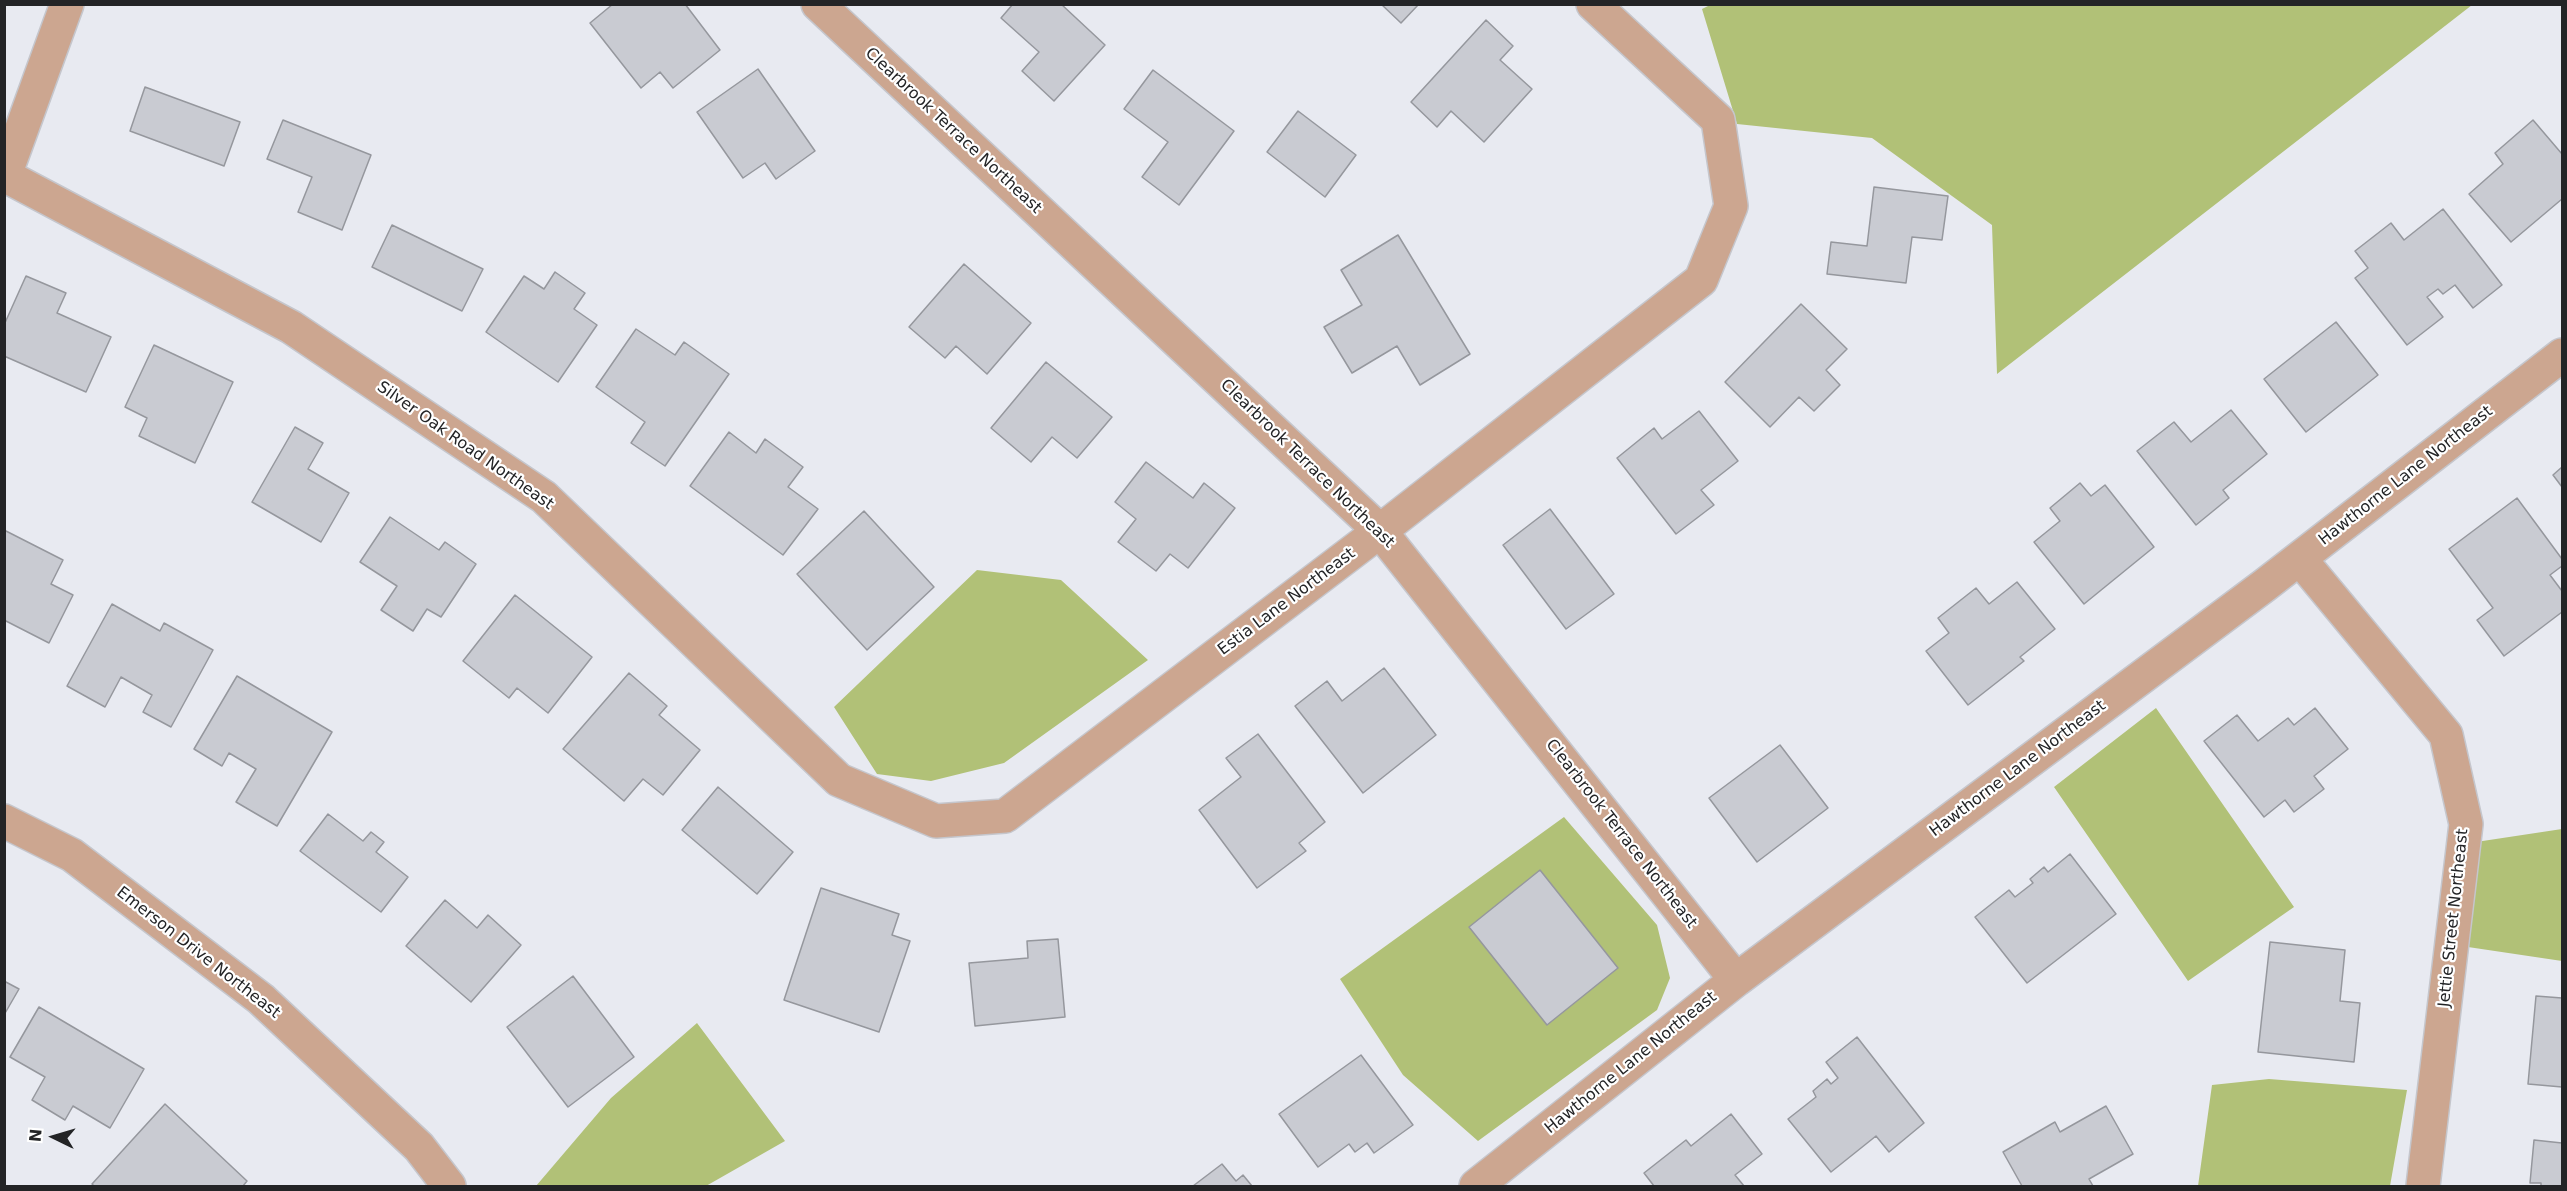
<!DOCTYPE html>
<style>
body{margin:0}
#map{position:relative;width:2567px;height:1191px;overflow:hidden;background:#e8eaf1;font-family:"DejaVu Sans",sans-serif}
canvas{display:block}
.frame{position:absolute;inset:0;border:6px solid #232426;pointer-events:none}
.north{position:absolute;left:24px;top:1107px;width:60px;height:60px;-webkit-text-stroke:4px #fff;paint-order:stroke;rotate:275deg;font-size:16px;font-weight:700;line-height:24px;text-align:center;color:#232426}
.north::after{content:'';display:block;margin:auto;width:21px;height:27px;background:#232426;clip-path:polygon(50% 0,100% 100%,50% 72%,0 100%)}
</style>
<div id="map">
<canvas width="2567" height="1191"></canvas>
<div class="frame"></div>
<div class="north">N</div>
</div>
<script>
const context = document.querySelector('canvas').getContext('2d');
context.lineJoin = 'round';
function paint(path, color) {
  context.fillStyle = color;
  context.fill(path, 'evenodd');
}
function trace(path, color, width, dash) {
  context.strokeStyle = color;
  context.lineWidth = width;
  context.lineCap = dash ? 'butt' : 'round';
  context.setLineDash(dash || []);
  context.stroke(path);
}
function write(font, color, halo, rows, align = 'center') {
  context.font = font + ' "DejaVu Sans",sans-serif';
  context.lineWidth = 4.5;
  context.setLineDash([]);
  context.textBaseline = 'middle';
  context.strokeStyle = halo;
  context.fillStyle = color;
  for (const [text, x, y, turn = 0] of rows) {
    context.save();
    context.translate(x, y);
    context.rotate((+turn || 0) * Math.PI / 180);
    context.textAlign = isNaN(turn) ? turn : align;
    if (halo) context.strokeText(text, 0, 0);
    context.fillText(text, 0, 0);
    context.restore();
  }
}
paint(new Path2D(`
 M 1710,5 L 1710,4 L 2472,5 L 1997,374 L 1992,225 L 1872,138 L 1737,124 L 1702,9 Z
 M 977,570 L 1061,580 L 1148,660 L 1004,763 L 931,781 L 877,774 L 834,707 Z
 M 2156,708 L 2294,907 L 2188,981 L 2054,787 Z
 M 1564,817 L 1657,925 L 1670,978 L 1657,1010 L 1478,1141 L 1403,1075 L 1340,979 Z
 M 2562,829 L 2562,961 L 2468,947 L 2476,842 Z
 M 697,1023 L 785,1141 L 706,1186 L 536,1186 L 611,1098 Z
 M 2269,1079 L 2407,1090 L 2390,1186 L 2198,1186 L 2212,1085 Z`), '#b1c177');
const building = new Path2D(`
 M 613,4 L 685,4 L 720,50 L 673,88 L 660,72 L 641,88 L 590,23 Z
 M 1013,4 L 1061,4 L 1105,45 L 1054,101 L 1022,71 L 1039,52 L 1001,18 Z
 M 1381,4 L 1419,4 L 1401,23 Z
 M 1486,20 L 1513,46 L 1500,60 L 1532,89 L 1484,142 L 1451,111 L 1437,127 L 1411,102 Z
 M 758,69 L 815,151 L 776,179 L 765,163 L 743,178 L 697,112 Z
 M 1153,70 L 1234,131 L 1179,205 L 1142,177 L 1168,142 L 1124,109 Z
 M 145,87 L 240,122 L 224,166 L 130,131 Z
 M 1298,111 L 1356,155 L 1325,197 L 1267,152 Z
 M 283,120 L 371,155 L 342,230 L 298,212 L 312,177 L 267,159 Z
 M 2533,120 L 2562,154 L 2562,199 L 2511,242 L 2469,194 L 2503,164 L 2495,153 Z
 M 1874,187 L 1948,196 L 1942,240 L 1912,237 L 1906,283 L 1827,274 L 1831,242 L 1867,246 Z
 M 2443,209 L 2502,285 L 2473,308 L 2455,285 L 2443,294 L 2438,289 L 2427,297 L 2443,317 L 2407,345 L 2355,278 L 2368,268 L 2355,251 L 2391,223 L 2404,240 Z
 M 392,225 L 483,269 L 462,311 L 372,267 Z
 M 1398,235 L 1470,354 L 1420,385 L 1397,346 L 1352,373 L 1324,327 L 1362,305 L 1341,270 Z
 M 964,264 L 1031,323 L 987,374 L 956,346 L 945,358 L 909,327 Z
 M 555,272 L 585,293 L 574,309 L 597,325 L 558,382 L 486,332 L 524,276 L 544,289 Z
 M 26,276 L 66,293 L 57,313 L 111,337 L 86,392 L 4,356 L 4,325 Z
 M 1801,304 L 1847,349 L 1826,370 L 1840,385 L 1814,411 L 1799,397 L 1770,427 L 1725,382 Z
 M 2336,322 L 2378,375 L 2306,432 L 2264,379 Z
 M 636,329 L 675,355 L 684,342 L 729,374 L 665,466 L 631,443 L 645,422 L 596,387 Z
 M 154,345 L 233,382 L 195,463 L 139,436 L 147,418 L 125,407 Z
 M 1046,362 L 1112,417 L 1077,458 L 1052,437 L 1031,462 L 991,428 Z
 M 2231,410 L 2267,454 L 2223,490 L 2229,498 L 2196,525 L 2137,451 L 2174,422 L 2191,442 Z
 M 1699,411 L 1738,461 L 1701,490 L 1714,505 L 1676,534 L 1617,458 L 1654,428 L 1662,439 Z
 M 295,427 L 323,443 L 308,469 L 349,493 L 321,542 L 252,502 Z
 M 729,432 L 756,453 L 765,439 L 803,467 L 788,487 L 818,509 L 783,555 L 690,486 Z
 M 1146,462 L 1193,498 L 1204,483 L 1235,508 L 1188,568 L 1170,554 L 1156,571 L 1118,542 L 1136,519 L 1115,502 Z
 M 2562,467 L 2562,487 L 2553,475 Z
 M 2080,483 L 2091,496 L 2105,485 L 2154,547 L 2084,604 L 2034,542 L 2060,521 L 2050,508 Z
 M 2517,498 L 2562,559 L 2562,566 L 2550,575 L 2562,591 L 2562,612 L 2504,656 L 2477,620 L 2493,608 L 2449,549 Z
 M 1550,509 L 1614,594 L 1566,629 L 1503,545 Z
 M 864,511 L 934,587 L 867,650 L 797,574 Z
 M 390,517 L 439,550 L 445,542 L 476,564 L 441,617 L 427,609 L 413,631 L 381,610 L 397,586 L 360,562 Z
 M 4,530 L 63,560 L 51,584 L 73,595 L 49,643 L 4,620 Z
 M 2017,582 L 2055,629 L 2020,657 L 2024,661 L 1968,705 L 1926,651 L 1949,633 L 1938,618 L 1976,588 L 1989,604 Z
 M 515,595 L 592,657 L 548,713 L 517,688 L 509,698 L 463,661 Z
 M 112,604 L 160,631 L 164,623 L 213,650 L 171,727 L 143,712 L 152,695 L 121,677 L 105,707 L 67,686 Z
 M 1384,668 L 1436,735 L 1363,793 L 1295,706 L 1327,681 L 1342,701 Z
 M 629,673 L 667,706 L 659,715 L 700,750 L 663,795 L 643,779 L 624,801 L 563,749 Z
 M 237,676 L 332,732 L 277,826 L 236,802 L 256,769 L 229,753 L 222,766 L 194,749 Z
 M 2315,708 L 2348,749 L 2314,776 L 2324,789 L 2294,812 L 2285,800 L 2264,817 L 2204,741 L 2237,715 L 2258,741 L 2288,718 L 2294,725 Z
 M 1258,734 L 1325,822 L 1299,843 L 1306,851 L 1257,888 L 1199,810 L 1241,777 L 1226,758 Z
 M 1780,745 L 1828,808 L 1757,862 L 1709,798 Z
 M 718,787 L 793,852 L 757,894 L 682,830 Z
 M 328,814 L 363,841 L 371,832 L 384,842 L 376,852 L 408,877 L 381,912 L 300,851 Z
 M 2070,854 L 2116,914 L 2027,983 L 1975,917 L 2009,890 L 2015,897 L 2033,883 L 2030,879 L 2044,867 L 2048,872 Z
 M 1540,870 L 1618,968 L 1547,1025 L 1469,927 Z
 M 821,888 L 899,914 L 892,935 L 910,941 L 879,1032 L 784,1000 Z
 M 445,900 L 477,928 L 488,915 L 521,945 L 471,1002 L 406,946 Z
 M 1058,939 L 1065,1017 L 975,1026 L 969,963 L 1028,958 L 1027,941 Z
 M 2270,942 L 2345,950 L 2340,1001 L 2360,1003 L 2354,1062 L 2258,1052 Z
 M 573,976 L 634,1057 L 568,1107 L 507,1027 Z
 M 4,981 L 19,989 L 4,1015 Z
 M 2536,996 L 2562,998 L 2562,1087 L 2528,1084 Z
 M 39,1007 L 144,1069 L 110,1128 L 73,1106 L 65,1120 L 32,1100 L 45,1077 L 10,1057 Z
 M 1857,1037 L 1924,1123 L 1889,1152 L 1876,1136 L 1831,1172 L 1788,1119 L 1816,1097 L 1813,1091 L 1827,1079 L 1831,1084 L 1838,1078 L 1826,1062 Z
 M 1361,1055 L 1413,1125 L 1374,1153 L 1367,1143 L 1355,1152 L 1349,1144 L 1318,1167 L 1279,1114 Z
 M 165,1104 L 247,1181 L 243,1186 L 94,1186 L 92,1184 Z
 M 2106,1106 L 2133,1154 L 2089,1179 L 2093,1186 L 2022,1186 L 2003,1152 L 2055,1122 L 2060,1132 Z
 M 1731,1114 L 1762,1154 L 1735,1175 L 1744,1186 L 1654,1186 L 1644,1173 L 1686,1140 L 1691,1146 Z
 M 2534,1140 L 2562,1143 L 2562,1186 L 2541,1186 L 2541,1183 L 2530,1183 Z
 M 1222,1164 L 1236,1181 L 1243,1175 L 1252,1186 L 1193,1186 Z`);
paint(building, '#c9cbd2');
trace(building, '#95979d', 1.5);
const minor = new Path2D(`
 M 818,4 L 1380,531 L 1736,980
 M 4,175 L 291,327 L 544,497 L 839,780 L 936,821 L 1005,816 L 1380,531 L 1701,280 L 1731,206 L 1718,120 L 1593,4
 M 5,175 L 67,4
 M 2300,559 L 2446,735 L 2466,824 L 2423,1186
 M 1476,1186 L 1736,980 L 2265,585 L 2562,355`);
const tertiary = new Path2D(`
 M 4,821 L 72,855 L 261,999 L 419,1147 L 449,1186`);
trace(minor, '#c5c6cc', 36);
trace(tertiary, '#c5c6cc', 36);
trace(minor, '#cca690', 33);
trace(tertiary, '#cca690', 33);
write('16px', '#232426', '#fff', [
 ["Clearbrook Terrace Northeast",953,131,43],
 ["Silver Oak Road Northeast",465,446,35],
 ["Clearbrook Terrace Northeast",1307,464,44],
 ["Hawthorne Lane Northeast",2406,476,-38],
 ["Estia Lane Northeast",1287,602,-37],
 ["Hawthorne Lane Northeast",2018,769,-37],
 ["Clearbrook Terrace Northeast",1621,834,52],
 ["Jettie Street Northeast",2454,918,-84],
 ["Emerson Drive Northeast",198,953,38],
 ["Hawthorne Lane Northeast",1631,1063,-39]
]);
</script>
